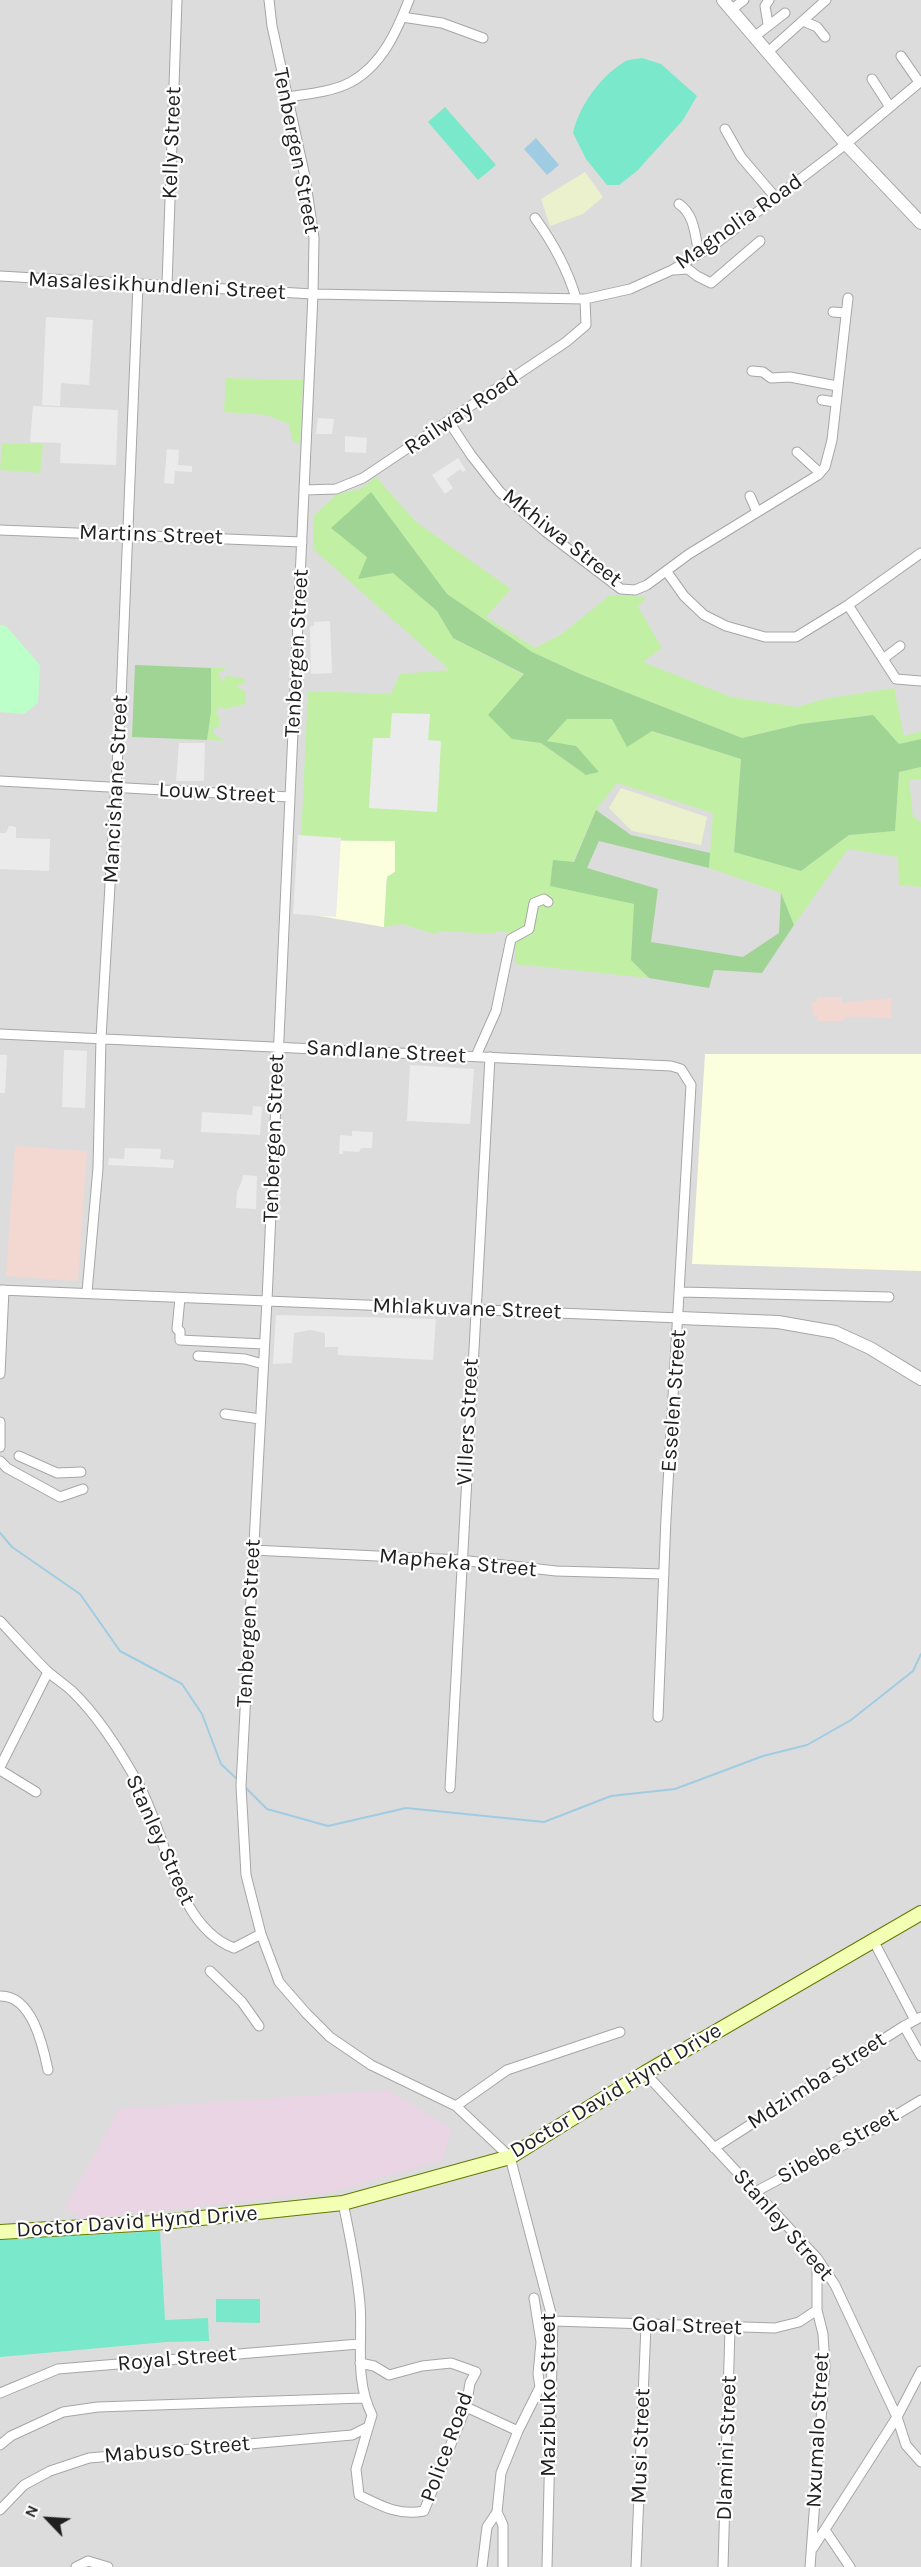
<!DOCTYPE html>
<style>
body{margin:0}
#map{position:relative;width:921px;height:2567px;overflow:hidden;background:#f1eee4;font-family:Karla,sans-serif}
canvas{display:block}
.north{position:absolute;left:18px;top:2489px;width:60px;height:60px;-webkit-text-stroke:4px #fff;paint-order:stroke;rotate:295deg;font-size:16px;font-weight:700;line-height:24px;text-align:center;color:#1f1f1f}
.north::after{content:'';display:block;margin:auto;width:21px;height:27px;background:#1f1f1f;clip-path:polygon(50% 0,100% 100%,50% 72%,0 100%)}
</style>
<div id="map">
<canvas width="921" height="2567"></canvas>
<div class="north">N</div>
</div>
<script>
const context = document.querySelector('canvas').getContext('2d');
context.lineJoin = 'round';
function paint(path, color) {
  context.fillStyle = color;
  context.fill(path, 'evenodd');
}
function trace(path, color, width, dash) {
  context.strokeStyle = color;
  context.lineWidth = width;
  context.lineCap = dash ? 'butt' : 'round';
  context.setLineDash(dash || []);
  context.stroke(path);
}
function write(font, color, halo, rows, align = 'center') {
  context.font = font + ' Karla,sans-serif';
  context.lineWidth = 4.5;
  context.setLineDash([]);
  context.textBaseline = 'middle';
  context.strokeStyle = halo;
  context.fillStyle = color;
  for (const [text, x, y, turn = 0] of rows) {
    context.save();
    context.translate(x, y);
    context.rotate((+turn || 0) * Math.PI / 180);
    context.textAlign = isNaN(turn) ? turn : align;
    if (halo) context.strokeText(text, 0, 0);
    context.fillText(text, 0, 0);
    context.restore();
  }
}
paint(new Path2D(`
 M 0,0 L 921,0 L 921,2567 L 0,2567 Z`), '#dddcdc');
paint(new Path2D(`
 M 817,997 L 842,997 L 842,1003 L 891,998 L 891,1018 L 844,1017 L 844,1021 L 817,1021 L 818,1016 L 813,1016 L 812,1002 L 817,1001 Z
 M 15,1146 L 87,1151 L 78,1281 L 6,1276 Z`), '#f3d7d1');
paint(new Path2D(`
 M 388,2090 L 451,2128 L 443,2160 L 332,2192 L 83,2219 L 65,2208 L 119,2109 Z`), '#ead5e4');
paint(new Path2D(`
 M 301,840 L 395,841 L 395,872 L 387,877 L 384,927 L 296,912 Z
 M 705,1054 L 921,1054 L 921,1271 L 692,1264 Z`), '#fbffde');
paint(new Path2D(`
 M 585,172 L 603,197 L 583,214 L 550,226 L 541,199 Z
 M 621,788 L 707,817 L 701,845 L 632,831 L 609,808 Z`), '#ebf1cd');
paint(new Path2D(`
 M 226,378 L 303,380 L 300,445 L 292,440 L 289,424 L 266,415 L 224,412 Z
 M 2,443 L 43,444 L 40,473 L 0,470 Z
 M 376,477 L 416,522 L 511,589 L 486,617 L 535,648 L 562,634 L 610,595 L 647,597 L 638,607 L 662,648 L 643,662 L 731,697 L 797,707 L 824,699 L 894,688 L 904,736 L 921,731 L 921,739 L 899,744 L 872,715 L 801,724 L 742,738 L 580,674 L 532,652 L 447,594 L 371,492 L 367,558 L 359,578 L 393,573 L 437,611 L 453,638 L 524,675 L 512,739 L 541,743 L 586,775 L 599,771 L 547,741 L 567,719 L 612,719 L 741,759 L 734,851 L 801,871 L 849,835 L 895,831 L 899,772 L 921,767 L 921,779 L 909,780 L 913,817 L 921,822 L 921,887 L 899,885 L 898,857 L 848,849 L 794,925 L 781,893 L 709,868 L 713,813 L 617,783 L 596,810 L 573,862 L 634,904 L 631,960 L 649,978 L 515,964 L 515,934 L 499,931 L 491,934 L 441,931 L 434,934 L 402,924 L 384,927 L 387,877 L 395,872 L 395,841 L 301,840 L 308,691 L 391,694 L 400,674 L 450,670 L 313,549 L 314,516 L 337,494 L 360,489 Z
 M 211,668 L 227,668 L 218,674 L 223,682 L 226,676 L 244,678 L 245,683 L 236,686 L 246,692 L 245,704 L 226,709 L 219,707 L 216,713 L 219,716 L 219,727 L 214,728 L 214,734 L 225,741 L 207,740 L 211,712 Z`), '#c1f0a4');
paint(new Path2D(`
 M 371,492 L 447,594 L 532,652 L 580,674 L 742,738 L 801,724 L 873,715 L 899,744 L 921,739 L 921,767 L 899,772 L 895,831 L 849,835 L 801,871 L 734,852 L 741,759 L 652,731 L 627,747 L 612,719 L 567,719 L 547,741 L 576,746 L 599,772 L 586,775 L 541,743 L 512,739 L 488,715 L 524,674 L 453,638 L 437,611 L 393,573 L 358,579 L 367,557 L 331,528 Z
 M 135,665 L 211,668 L 211,712 L 207,740 L 132,737 Z
 M 596,810 L 631,835 L 710,853 L 709,868 L 599,841 L 587,868 L 658,889 L 651,942 L 743,957 L 779,933 L 781,893 L 794,925 L 762,973 L 714,970 L 709,988 L 649,978 L 631,960 L 634,904 L 550,886 L 553,860 L 574,862 Z`), '#a0d494');
paint(new Path2D(`
 M 0,625 L 6,626 L 40,665 L 38,703 L 24,714 L 0,712 Z`), '#bcffc9');
paint(new Path2D(`
 M 642,58 L 661,64 L 697,96 L 683,120 L 637,171 L 619,185 L 607,185 L 586,159 L 573,133 C 579,106 600,77 624,62 C 629,59 637,59 642,58 Z
 M 445,107 L 496,165 L 478,180 L 428,122 Z
 M 160,2231 L 165,2320 L 208,2318 L 209,2341 L 166,2342 L 0,2357 L 0,2240 Z
 M 216,2299 L 260,2299 L 260,2323 L 216,2322 Z`), '#7ae8ca');
paint(new Path2D(`
 M 46,317 L 93,320 L 89,385 L 61,383 L 60,406 L 42,405 Z
 M 33,406 L 118,410 L 116,465 L 60,463 L 61,443 L 30,442 Z
 M 318,418 L 334,419 L 332,434 L 316,434 Z
 M 345,436 L 367,438 L 366,453 L 345,452 Z
 M 167,449 L 179,450 L 178,465 L 192,466 L 192,472 L 175,471 L 174,484 L 164,483 Z
 M 458,458 L 466,470 L 463,472 L 460,469 L 447,479 L 453,488 L 445,494 L 432,475 Z
 M 330,621 L 332,673 L 311,674 L 310,627 L 314,626 L 314,622 Z
 M 392,713 L 430,714 L 428,740 L 441,741 L 437,812 L 369,808 L 373,738 L 390,738 Z
 M 179,743 L 205,743 L 204,781 L 176,781 Z
 M 9,826 L 16,827 L 16,838 L 50,839 L 49,871 L 0,869 L 0,833 L 6,833 Z
 M 298,835 L 341,838 L 336,917 L 293,914 Z
 M 64,1050 L 87,1051 L 85,1108 L 62,1107 Z
 M 0,1055 L 7,1055 L 5,1093 L 0,1093 Z
 M 410,1065 L 474,1069 L 470,1124 L 407,1121 Z
 M 253,1106 L 262,1107 L 260,1135 L 201,1132 L 202,1112 L 252,1115 Z
 M 352,1131 L 373,1132 L 372,1148 L 361,1148 L 359,1152 L 343,1151 L 343,1154 L 339,1154 L 340,1135 L 352,1136 Z
 M 125,1148 L 161,1149 L 160,1159 L 174,1160 L 173,1168 L 108,1165 L 109,1158 L 124,1159 Z
 M 243,1175 L 257,1176 L 256,1209 L 236,1208 L 237,1192 L 242,1181 Z
 M 276,1315 L 436,1319 L 433,1360 L 338,1355 L 338,1347 L 325,1347 L 325,1333 L 310,1330 L 294,1333 L 292,1363 L 273,1364 Z`), '#ebebeb');
paint(new Path2D(`
 M 536,138 L 559,165 L 547,175 L 524,149 Z`), '#a0cce3');
trace(new Path2D(`
 M 0,1533 L 12,1547 L 80,1594 L 120,1651 L 182,1684 L 202,1714 L 221,1764 L 238,1780
 M 244,1786 L 267,1809 L 328,1826 L 406,1808 L 544,1822 L 611,1796 L 675,1789 L 763,1756 L 807,1745 L 851,1720 L 913,1671 L 921,1654`), '#a0cce3', 2);
const minor = new Path2D(`
 M 269,0 L 272,26 L 305,177 L 314,238 L 313,294 L 267,1300 L 241,1786 L 246,1875 L 261,1934 L 279,1982 L 306,2013 L 330,2037 L 371,2065 L 456,2106 L 510,2157 L 553,2321 L 547,2567
 M 731,10 L 744,0
 M 402,17 L 442,23 L 483,38
 M 803,21 L 817,27 L 825,37
 M 768,24 L 765,6 L 769,0
 M 754,37 L 785,13
 M 768,52 L 826,0
 M 901,56 L 919,82
 M 872,79 L 890,107
 M 287,97 C 308,94 332,92 351,82 C 382,65 397,31 409,0
 M 725,129 L 741,157 L 776,198
 M 679,204 C 695,215 695,236 699,254
 M 535,218 C 554,244 567,268 576,298
 M 674,270 L 688,269 L 697,276 L 711,283 L 760,241
 M 0,276 L 313,294 L 585,299 L 630,289 L 672,270 L 714,245 L 846,144 L 921,81
 M 167,285 L 177,0
 M 833,312 L 846,313
 M 752,371 L 763,372 L 771,378 L 790,377 L 837,386
 M 822,400 L 835,402
 M 449,422 L 471,455 L 500,492 L 546,532 L 621,589 L 635,590 L 647,585 L 689,554 L 818,475 L 825,467 L 832,440 L 848,298
 M 797,452 L 820,473
 M 305,490 L 336,489 L 363,478 L 566,342 L 586,325 L 585,299
 M 750,496 L 757,512
 M 0,530 L 302,542
 M 667,572 L 684,596 L 704,615 L 726,626 L 765,637 L 796,637 L 848,605 L 921,553
 M 848,605 L 896,679 L 921,681
 M 883,659 L 900,646
 M 0,781 L 290,797
 M 0,1034 L 671,1066 L 681,1069 L 691,1085 L 666,1518 L 658,1717
 M 476,1056 L 496,1011 L 511,939 L 529,929 L 534,903 L 544,899 L 548,902
 M 0,1290 L 680,1318
 M 87,1292 L 98,1168 L 101,1038 L 121,698 L 138,285
 M 681,1292 L 889,1297
 M 180,1298 L 177,1329 L 180,1331 L 180,1340 L 264,1344
 M 198,1356 L 245,1359 L 263,1364
 M 0,1374 L 4,1290
 M 225,1414 L 260,1419
 M 0,1422 L 0,1447
 M 19,1456 L 57,1473 L 81,1472
 M 0,1461 L 7,1468 L 60,1497 L 83,1489
 M 252,1550 L 460,1560 L 556,1571 L 664,1574
 M 0,1621 C 16,1638 31,1655 47,1671 C 55,1678 64,1684 72,1691 C 99,1717 122,1754 140,1787 C 167,1837 176,1926 234,1948 L 261,1934
 M 0,1767 L 48,1672
 M 0,1770 L 36,1792
 M 450,1788 L 490,1057
 M 873,1940 L 915,2020
 M 210,1971 L 242,2002 L 259,2026
 M 0,1996 C 32,1995 43,2046 48,2070
 M 904,2026 L 921,2056
 M 645,2073 L 817,2258 L 835,2285 L 897,2417 L 906,2445 L 921,2462
 M 456,2106 L 507,2070 L 620,2032
 M 714,2148 L 904,2026 L 921,2017
 M 755,2192 L 866,2133 L 921,2100
 M 343,2203 C 350,2236 357,2270 360,2304 C 363,2342 354,2379 372,2415 L 356,2469 L 359,2495 C 381,2506 399,2516 424,2511 L 466,2407 L 470,2383 L 476,2372 L 451,2363 L 422,2366 L 389,2375 L 374,2366 L 360,2363
 M 553,2321 L 775,2328 L 799,2322 L 817,2310
 M 0,2393 L 58,2369 L 359,2344
 M 466,2407 L 518,2431
 M 0,2445 L 11,2436 L 63,2412 L 98,2407 L 363,2398
 M 0,2510 L 24,2485 L 50,2471 L 89,2458 L 352,2435 L 368,2427
 M 497,2512 L 503,2525 L 503,2567
 M 825,2530 L 850,2567
 M 813,2548 L 897,2417 L 921,2371
 M 76,2567 L 88,2561 L 108,2567
 M 482,2567 L 487,2527 L 497,2512 L 501,2473 L 518,2431 L 540,2387 L 538,2374 L 541,2342 L 534,2298
 M 636,2567 L 646,2325
 M 723,2567 L 730,2328
 M 810,2567 L 825,2366 L 823,2334 L 817,2310 L 817,2258`);
const tertiary = new Path2D(`
 M 723,0 L 846,144 L 921,223
 M 680,1318 L 778,1322 L 835,1332 L 870,1348 L 921,1379`);
const secondary = new Path2D(`
 M 0,2232 L 154,2223 L 343,2203 L 510,2157 L 645,2073 L 921,1913`);
trace(minor, '#a6a6a6', 11);
trace(tertiary, '#a6a6a6', 14);
trace(secondary, '#607b00', 16);
trace(minor, '#fff', 9);
trace(tertiary, '#fff', 12);
trace(secondary, '#f3ffb3', 14);
write('22px', '#1f1f1f', '#fff', [
 ["Kelly Street",172,143,-88],
 ["Tenbergen Street",296,151,79],
 ["Magnolia Road",739,222,-35],
 ["Masalesikhundleni Street",157,286,3],
 ["Railway Road",462,413,-34],
 ["Martins Street",151,535,2],
 ["Mkhiwa Street",562,538,38],
 ["Tenbergen Street",297,653,-87],
 ["Mancishane Street",116,789,-87],
 ["Louw Street",217,793,3],
 ["Sandlane Street",386,1052,3],
 ["Tenbergen Street",274,1138,-88],
 ["Mhlakuvane Street",467,1309,2],
 ["Esselen Street",674,1401,-86],
 ["Villers Street",468,1422,-87],
 ["Mapheka Street",458,1563,5],
 ["Tenbergen Street",249,1623,-87],
 ["Stanley Street",160,1840,66],
 ["Mdzimba Street",817,2081,-33],
 ["Doctor David Hynd Drive",616,2091,-31],
 ["Sibebe Street",838,2146,-29],
 ["Doctor David Hynd Drive",137,2222,-4],
 ["Stanley Street",783,2225,49],
 ["Goal Street",687,2326,2],
 ["Royal Street",177,2359,-5],
 ["Mazibuko Street",549,2395,-90],
 ["Nxumalo Street",818,2430,-87],
 ["Musi Street",641,2446,-88],
 ["Police Road",447,2447,-70],
 ["Dlamini Street",727,2448,-88],
 ["Mabuso Street",177,2450,-5]
]);
</script>
